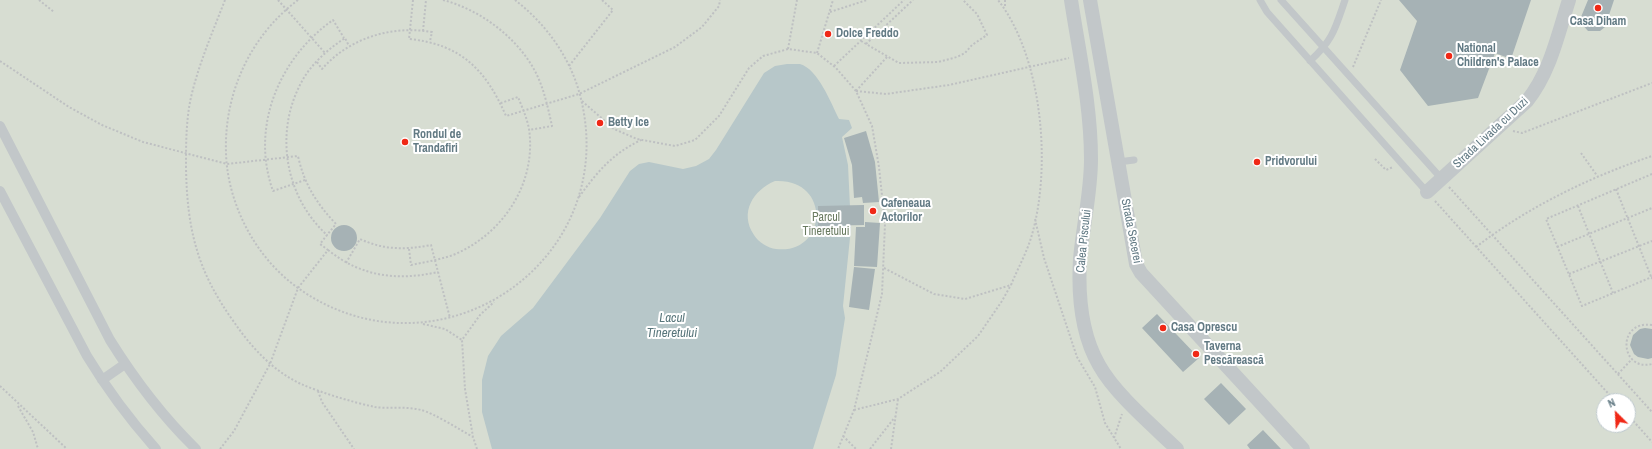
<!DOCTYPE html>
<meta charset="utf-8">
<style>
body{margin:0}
#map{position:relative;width:1652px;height:449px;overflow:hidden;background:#f5f5f1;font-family:"Archivo Narrow",sans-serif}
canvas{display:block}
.north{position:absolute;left:1596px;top:393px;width:40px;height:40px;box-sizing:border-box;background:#fff;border:1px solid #c0cace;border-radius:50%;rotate:336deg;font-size:11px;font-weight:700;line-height:16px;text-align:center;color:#627a84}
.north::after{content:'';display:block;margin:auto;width:14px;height:18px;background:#f02816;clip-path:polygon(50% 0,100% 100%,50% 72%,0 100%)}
</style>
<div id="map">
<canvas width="1652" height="449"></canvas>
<div class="north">N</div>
</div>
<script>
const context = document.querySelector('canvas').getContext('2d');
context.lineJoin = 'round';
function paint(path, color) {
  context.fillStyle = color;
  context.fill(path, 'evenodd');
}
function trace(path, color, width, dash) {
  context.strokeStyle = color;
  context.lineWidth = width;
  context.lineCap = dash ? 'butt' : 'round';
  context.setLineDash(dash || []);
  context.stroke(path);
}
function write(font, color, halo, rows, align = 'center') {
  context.font = font + ' "Archivo Narrow",sans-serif';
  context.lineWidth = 4;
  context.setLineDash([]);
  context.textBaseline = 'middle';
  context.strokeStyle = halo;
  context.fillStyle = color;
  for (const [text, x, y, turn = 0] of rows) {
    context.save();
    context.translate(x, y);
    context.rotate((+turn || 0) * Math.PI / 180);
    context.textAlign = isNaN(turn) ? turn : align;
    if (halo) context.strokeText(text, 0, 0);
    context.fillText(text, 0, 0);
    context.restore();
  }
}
paint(new Path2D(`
 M 0,0 L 1652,0 L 1652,449 L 0,449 ZM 1604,401 L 1628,401 L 1628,425 L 1604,425 Z`), '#d7ddd2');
paint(new Path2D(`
 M 787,64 C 791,64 796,64 800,64 C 818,69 831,103 839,119 L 849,120 L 852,128 L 842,137 L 848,165 L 851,228 L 843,306 L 845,318 L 836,375 L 813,449 L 492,449 L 482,412 L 482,380 L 488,356 L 501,336 L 533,308 L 600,218 L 630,171 L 639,164 L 649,162 L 683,169 L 696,166 L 709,159 L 716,150 L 764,73 L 775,66 ZM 775,181 C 832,178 828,255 776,249 C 768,248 758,242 754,235 C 739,213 753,190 775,181 Z`), '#b7c7c9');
paint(new Path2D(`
 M 1399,0 L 1531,0 L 1511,59 L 1495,53 L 1478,98 L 1428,106 L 1400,70 L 1417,21 Z
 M 1588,0 L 1614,0 L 1605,27 L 1600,31 L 1588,31 L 1581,23 L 1581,17 Z
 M 827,30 L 832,32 L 830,38 L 825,36 Z
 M 866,131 L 875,162 L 879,202 L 863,203 L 862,197 L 854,198 L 852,165 L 844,138 Z
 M 864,205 L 864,225 L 818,226 L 818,206 Z
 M 865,222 L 880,223 L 877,267 L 854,266 L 856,227 L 865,227 Z
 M331 238a13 13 0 1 1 26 0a13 13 0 1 1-26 0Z
 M 854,267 L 875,269 L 869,310 L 849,307 Z
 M 1157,314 L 1199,358 L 1183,372 L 1142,328 Z
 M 1645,328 L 1652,329 L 1652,358 L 1648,359 L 1638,357 L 1634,354 L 1630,345 L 1633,335 L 1640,329 Z
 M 1221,383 L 1246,409 L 1229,425 L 1204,399 Z
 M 1263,430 L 1281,449 L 1250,449 L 1247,445 Z`), '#a6b2b5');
trace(new Path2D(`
 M 39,0 L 54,12
 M 225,0 C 213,31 200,61 192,93 C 186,117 186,142 186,167 C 187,229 197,271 234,322 C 251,347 273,371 301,384 C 322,393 352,402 375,407 C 389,409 406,406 421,410 C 434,413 460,430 473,437
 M 278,0 L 325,53
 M 298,0 C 246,39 220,103 227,167 C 233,214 259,260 298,288 C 437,387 624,262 580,95 C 570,57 546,24 515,0
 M 413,0 L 409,39 C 461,44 486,70 506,116 L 579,94 L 675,47 L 702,27 L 719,6 L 720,0
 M 443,0 C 481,10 518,38 536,73 C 544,89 548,108 552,126 L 529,130
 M 1005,0 L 1005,8
 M 830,12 L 867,0
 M 423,31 L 426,0
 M 861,41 L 899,63 L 938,62 L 957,57 L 965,53 L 972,45 L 987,35 L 977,14 L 963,0
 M 866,44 L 913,0
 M 788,49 L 797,0
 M 817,53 L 833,0
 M 0,61 L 69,107 L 102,125 L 143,142 L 227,164 L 298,156 C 304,184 317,204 336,224 L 327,235
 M 317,62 L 322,69 C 349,38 392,25 432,32 L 430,41
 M 569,66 L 613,10 L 602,0
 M 834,66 L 904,0
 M 1353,67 L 1381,0
 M 856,91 L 886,94 L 949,85 L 1069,58
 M 856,91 L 887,57
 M 582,101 L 614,129 L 637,139 L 675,146 L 695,140 L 719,116 L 749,68 L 763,56 L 781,51 L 788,49 L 817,53 L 836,68 L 856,91 L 872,126 L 879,167 L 885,224 L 882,294 L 854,410 L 838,449
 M 1513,131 L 1522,133 L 1652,83
 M 1581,153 L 1598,177
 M 1375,159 L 1386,170 L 1393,167
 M 1652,174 L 1546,219 L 1582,306 L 1652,277
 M 305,180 L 273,191 C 250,127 279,58 333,20 L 344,38
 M 1449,187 L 1652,412
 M 1616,189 L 1652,279
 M 579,197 C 598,171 612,154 641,140
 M 1435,201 L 1615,401
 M 1578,206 L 1613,293
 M 1035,219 L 1044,258 L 1077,357 L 1095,387 L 1105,423 L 1121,449
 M 1476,247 C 1528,207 1590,177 1652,156
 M 1557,247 L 1652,208
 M 409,249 L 411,265 C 425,262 439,260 453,255 C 502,235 537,184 529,129 C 527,118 522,107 518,97 L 501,103
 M 328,250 C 362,277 397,281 438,272
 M 346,263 L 360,239 C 384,250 405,250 431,245 L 450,318
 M 884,268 L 934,294 L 965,299 L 1011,285 C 1017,270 1026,254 1031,238 C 1052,169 1043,58 998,0
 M 1569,274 L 1652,241
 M 423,324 L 445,329 L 462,340
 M 1652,325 C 1616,320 1620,372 1652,364
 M 1618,374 L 1632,359
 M 0,386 L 67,449
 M 318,391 L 322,402 L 354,449
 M 18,406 L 33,432 L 38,449
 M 854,410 L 898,399 L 940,372 L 978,336 L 1002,301 L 1011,285
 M 1628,415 L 1652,442
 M 843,436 L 856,449
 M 1114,438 L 1122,414
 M 220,449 L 234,431 L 270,364 L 298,288 L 328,250 L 320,244 L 327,235 C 282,194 273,124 307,73 C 317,59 330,48 345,38 L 349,46
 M 477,449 L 473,437 L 465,389 L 462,340 L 480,315 L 494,302
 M 870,449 L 895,417
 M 891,449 L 898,399`), '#bec0c2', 2, [2, 2]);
trace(new Path2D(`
 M 1260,0 L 1267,12 L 1427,192
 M 1281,0 L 1441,178
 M 1310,61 C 1333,40 1335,29 1345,0
 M 1118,162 L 1134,160`), '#c2c7c9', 7);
trace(new Path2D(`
 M 0,126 L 110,340 C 135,380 162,416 196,449
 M 0,191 L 87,356 C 107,389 130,420 156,449
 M 102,380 L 125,364`), '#c2c7c9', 10);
trace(new Path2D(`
 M 1071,0 C 1079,52 1091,106 1091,159 C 1091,193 1083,225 1080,259 C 1078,294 1081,334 1099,365 C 1115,394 1152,425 1177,449
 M 1090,0 L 1136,264 L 1141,273 L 1303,449
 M 1427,192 L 1527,101 C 1550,73 1558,34 1569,0`), '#c2c7c9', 14);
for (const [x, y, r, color] of [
 [1598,8,4,"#f02816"],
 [828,34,4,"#f02816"],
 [1449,56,4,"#f02816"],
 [600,123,4,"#f02816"],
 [405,142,4,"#f02816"],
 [1257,162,4,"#f02816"],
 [873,211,4,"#f02816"],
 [1163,328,4,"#f02816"],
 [1196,354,4,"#f02816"]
]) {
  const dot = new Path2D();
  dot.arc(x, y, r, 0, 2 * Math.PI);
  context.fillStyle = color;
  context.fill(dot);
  trace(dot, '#fff', 1.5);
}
write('bold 12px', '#627a84', '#fff', [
 ["Casa Diham",1598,22,"center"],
 ["Dolce Freddo",836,34],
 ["National",1457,49],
 ["Children's Palace",1457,63],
 ["Betty Ice",608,123],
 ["Rondul de",413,135],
 ["Trandafiri",413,149],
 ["Pridvorului",1265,162],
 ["Cafeneaua",881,204],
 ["Actorilor",881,218],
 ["Casa Oprescu",1171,328],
 ["Taverna",1204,347],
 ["Pescărească",1204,361]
], 'left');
write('12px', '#627a84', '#fff', [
 ["Strada Livada cu Duzi",1491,133,-43],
 ["Strada Secerei",1131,231,79],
 ["Calea Piscului",1084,241,-84]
]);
write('12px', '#6a7b61', '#fff', [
 ["Parcul",826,218],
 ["Tineretului",826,232]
]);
write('italic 13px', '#58767b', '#fff', [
 ["Lacul",672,319],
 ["Tineretului",672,334]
]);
</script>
